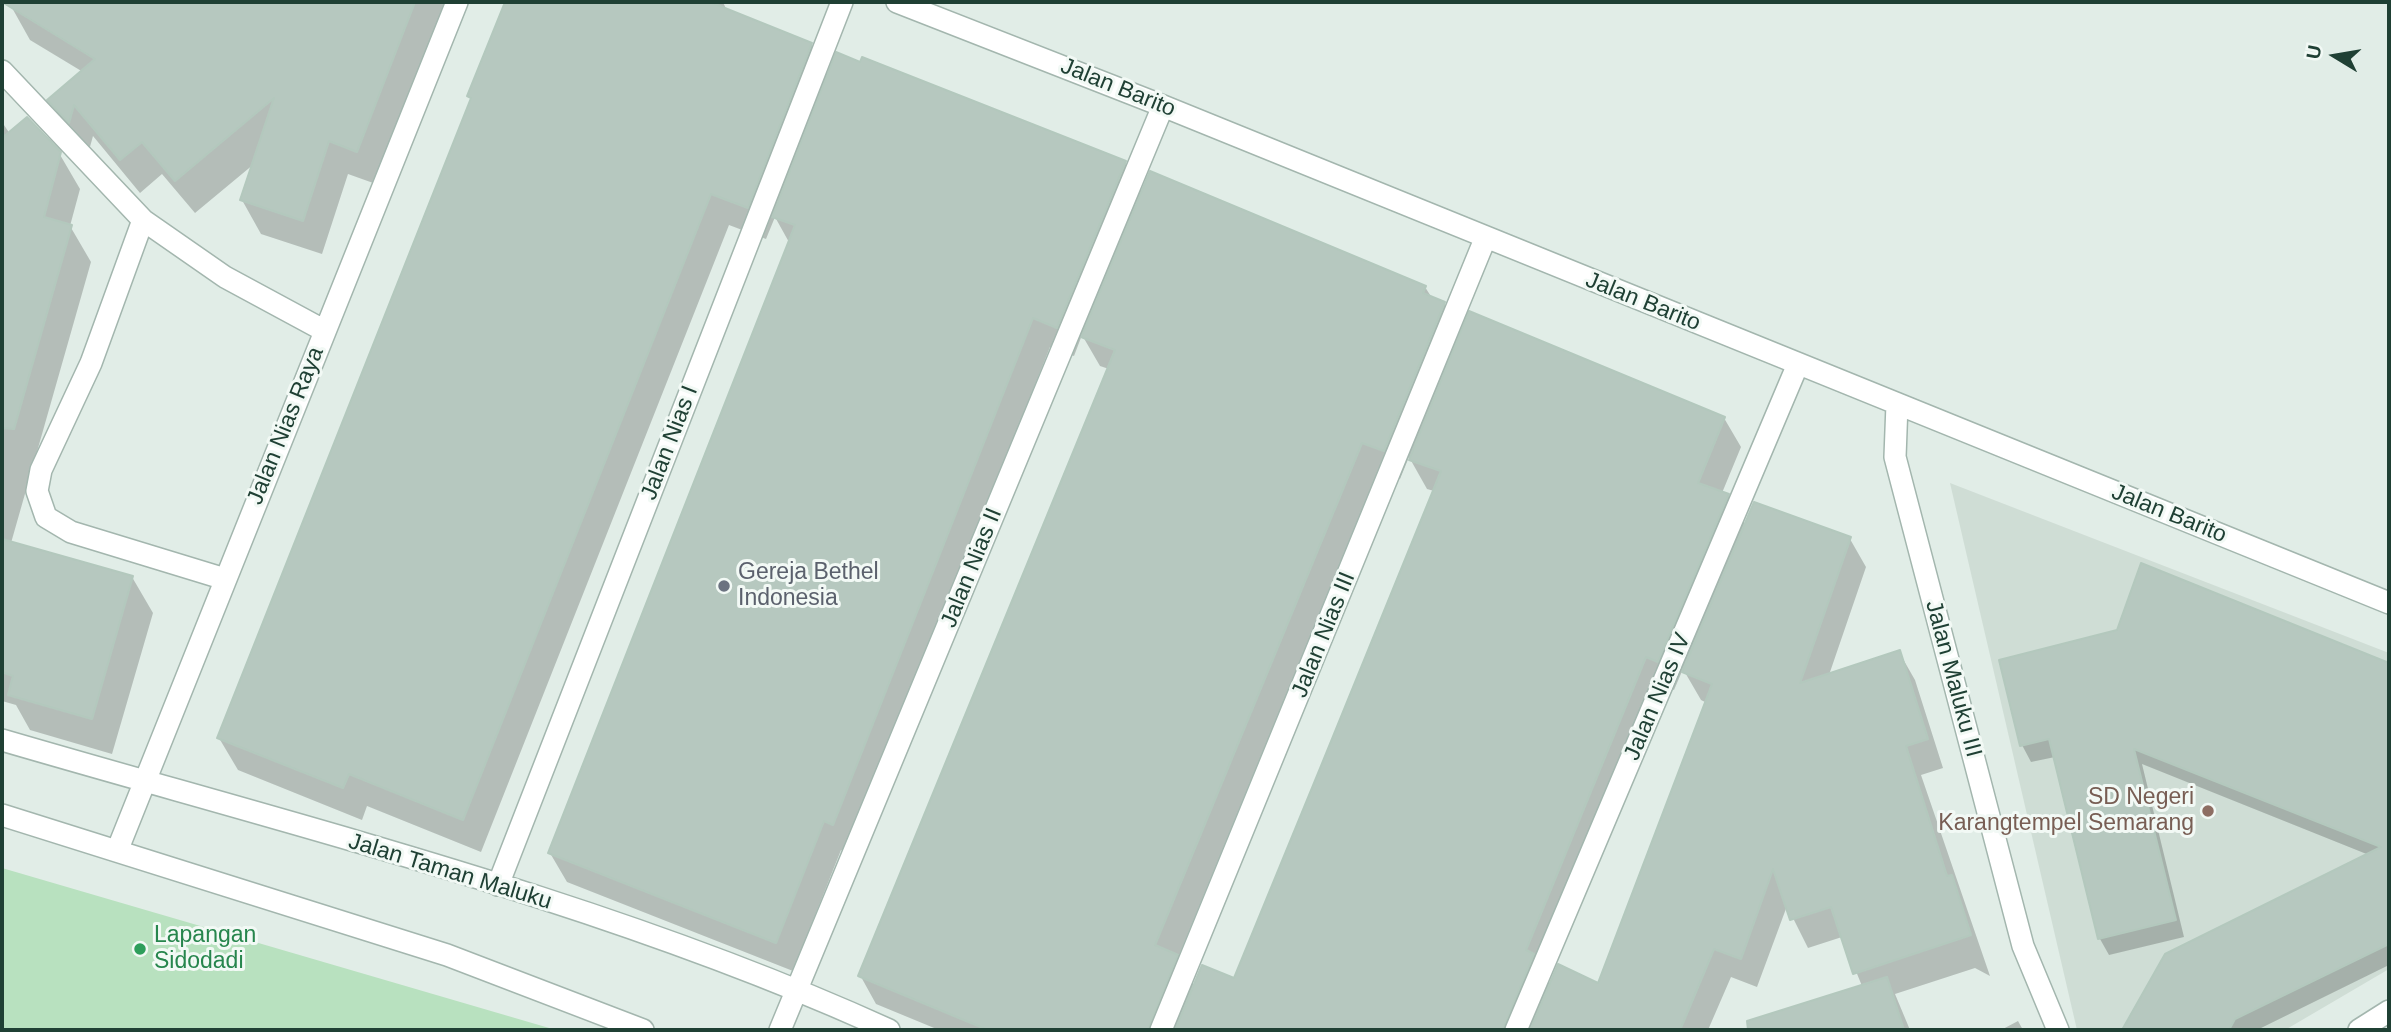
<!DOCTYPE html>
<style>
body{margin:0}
#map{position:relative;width:2391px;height:1032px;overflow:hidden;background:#e1ede7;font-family:Arial,sans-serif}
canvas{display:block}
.frame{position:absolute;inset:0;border:4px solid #1f4034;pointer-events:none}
.north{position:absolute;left:2300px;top:21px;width:70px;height:70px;-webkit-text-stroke:5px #f2f9f5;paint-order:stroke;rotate:281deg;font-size:19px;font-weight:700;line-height:28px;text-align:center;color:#1f4034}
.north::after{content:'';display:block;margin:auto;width:24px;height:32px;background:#1f4034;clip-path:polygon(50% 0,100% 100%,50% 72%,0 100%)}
</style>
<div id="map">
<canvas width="2391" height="1032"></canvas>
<div class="frame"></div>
<div class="north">U</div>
</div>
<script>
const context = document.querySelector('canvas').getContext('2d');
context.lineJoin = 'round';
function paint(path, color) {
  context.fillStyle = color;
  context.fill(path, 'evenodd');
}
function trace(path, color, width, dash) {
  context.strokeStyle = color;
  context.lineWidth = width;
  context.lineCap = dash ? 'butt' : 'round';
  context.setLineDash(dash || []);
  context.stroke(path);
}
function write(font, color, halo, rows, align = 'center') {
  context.font = font + ' Arial,sans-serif';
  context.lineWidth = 6;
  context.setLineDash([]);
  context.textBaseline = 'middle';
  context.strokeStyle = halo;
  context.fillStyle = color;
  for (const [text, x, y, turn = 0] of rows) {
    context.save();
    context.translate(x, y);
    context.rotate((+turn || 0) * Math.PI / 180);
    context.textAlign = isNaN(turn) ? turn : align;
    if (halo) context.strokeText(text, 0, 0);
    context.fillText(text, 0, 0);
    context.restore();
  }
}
paint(new Path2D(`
 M 1950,483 L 2389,653 L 2389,969 L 2285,1030 L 2077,1030 Z`), '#cfddd5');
paint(new Path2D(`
 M 2,868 L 556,1030 L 2,1030 Z`), '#b8e1bf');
paint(new Path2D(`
 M 14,2 L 446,2 L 376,184 L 348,174 L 322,254 L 261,234 L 242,200 L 254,164 L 195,213 L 162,174 L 140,193 L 93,136 L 88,154 L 69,134 L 50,100 L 83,72 L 30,40 L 11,6 Z
 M 507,2 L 698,2 L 697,6 L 700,7 L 702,2 L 723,2 L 727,11 L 811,44 L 829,76 L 1125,163 L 1143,194 L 1425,287 L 1432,298 L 1444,303 L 1462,334 L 1724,418 L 1741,447 L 1722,493 L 1728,495 L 1746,526 L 1850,539 L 1866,567 L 1829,675 L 1899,652 L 1915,680 L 1943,768 L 1921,775 L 1990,976 L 1975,968 L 1895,994 L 1910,1030 L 1802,1030 L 1816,1001 L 1862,986 L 1842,937 L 1808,948 L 1787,906 L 1757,987 L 1731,977 L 1708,1030 L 939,1030 L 876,1004 L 860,975 L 1109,369 L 1100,366 L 1082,335 L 1074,356 L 1050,347 L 850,853 L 841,850 L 793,971 L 567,882 L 550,853 L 790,244 L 775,217 L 766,239 L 729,225 L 481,852 L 367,806 L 362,820 L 238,770 L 219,738 L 472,101 L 469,96 ZM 1409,457 L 1427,489 L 1434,491 L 1234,980 L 1195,987 L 1178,958 L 1378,471 L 1400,479 ZM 1683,669 L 1701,700 L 1707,703 L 1599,985 L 1551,986 L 1544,974 L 1662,685 L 1674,690 Z
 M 2,122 L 10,134 L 59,153 L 80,189 L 70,226 L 91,262 L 11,543 L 132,577 L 153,613 L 112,754 L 30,730 L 16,705 L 2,701 Z
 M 2142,565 L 2389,664 L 2389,965 L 2257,1030 L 2124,1030 L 2166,955 L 2369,855 L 2142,764 L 2184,937 L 2109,955 L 2100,939 L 2055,757 L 2031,762 L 2022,745 L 2119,632 Z
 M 2018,1021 L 2023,1030 L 2001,1030 Z`), '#0003');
const building = new Path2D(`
 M 2,2 L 415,2 L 357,152 L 329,141 L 303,221 L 240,200 L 274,98 L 175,181 L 142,142 L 120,160 L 74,105 L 69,123 L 47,100 L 95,59 Z
 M 505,2 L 710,2 L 812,43 L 748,208 L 711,194 L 463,820 L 349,774 L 343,788 L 217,738 L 471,98 L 467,96 Z
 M 836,52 L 860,62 L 862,57 L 1126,161 L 1057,328 L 1033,318 L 833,825 L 824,821 L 776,943 L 548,853 L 795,225 L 772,217 Z
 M 27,117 L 61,152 L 44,217 L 72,225 L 14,429 L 2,428 L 2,138 Z
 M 1150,171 L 1426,286 L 1423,293 L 1445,302 L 1384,451 L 1362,443 L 1155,945 L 1178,955 L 1148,1030 L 988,1030 L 858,976 L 1115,350 L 1081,337 Z
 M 1469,311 L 1725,417 L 1698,483 L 1729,494 L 1658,662 L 1646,657 L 1526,950 L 1534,954 L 1503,1030 L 1175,1030 L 1202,965 L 1234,978 L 1321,766 L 1441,471 L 1409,460 Z
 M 1754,502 L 1851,537 L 1800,683 L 1900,650 L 1928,739 L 1906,746 L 1947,876 L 1952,875 L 1971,935 L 1853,974 L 1831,907 L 1790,920 L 1773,869 L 1741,959 L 1714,949 L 1680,1030 L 1530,1030 L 1558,964 L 1598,983 L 1712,684 L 1682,672 Z
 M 2,539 L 133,576 L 92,719 L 8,695 L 13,676 L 2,672 Z
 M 2141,563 L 2389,663 L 2389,944 L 2235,1019 L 2229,1030 L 2122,1030 L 2165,954 L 2381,847 L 2134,749 L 2176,920 L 2098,939 L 2049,739 L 2020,746 L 1999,660 L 2117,630 Z
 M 1887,977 L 1904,1030 L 1748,1030 L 1747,1021 Z`);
paint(building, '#b6c8bf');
trace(building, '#b3c8bd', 2);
const minor = new Path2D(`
 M 897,2 L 1163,106 L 2389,603
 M 2,71 L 143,220 L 225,277 L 325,331
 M 143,220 L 91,363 L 41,470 L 37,491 L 46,517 L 71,532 L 225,579
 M 1897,404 L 1895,457 L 2023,946 L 2058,1030
 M 2,740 C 296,826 610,903 889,1030
 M 2,815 L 447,955 L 643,1030
 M 117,851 L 457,2
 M 498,885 L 842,2
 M 780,1030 L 1163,106
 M 1161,1030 L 1485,239
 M 1516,1030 L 1798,364
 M 2359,1030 L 2389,1011`);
trace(minor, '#a3b6ae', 24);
trace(minor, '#fff', 21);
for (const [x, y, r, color] of [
 [724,586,7,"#6b7280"],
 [2208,811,7,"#8d6e63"],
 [140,949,7,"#2e9e5b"]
]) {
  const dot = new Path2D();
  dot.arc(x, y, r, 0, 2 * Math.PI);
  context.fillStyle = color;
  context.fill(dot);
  trace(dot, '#f2f9f5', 2.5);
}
write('23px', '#1f4034', '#f2f9f5', [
 ["Jalan Barito",1118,88,22],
 ["Jalan Barito",1643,302,22],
 ["Jalan Nias Raya",286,426,-68],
 ["Jalan Nias I",670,443,-69],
 ["Jalan Barito",2169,514,22],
 ["Jalan Nias II",972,568,-68],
 ["Jalan Nias III",1324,635,-68],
 ["Jalan Maluku III",1953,679,75],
 ["Jalan Nias IV",1658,697,-67],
 ["Jalan Taman Maluku",450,872,17]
]);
write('23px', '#5b616d', '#f2f9f5', [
 ["Gereja Bethel",738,573],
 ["Indonesia",738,599]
], 'left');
write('23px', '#785e54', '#f2f9f5', [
 ["SD Negeri",2194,798],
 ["Karangtempel Semarang",2194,824]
], 'right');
write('23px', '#27864d', '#f2f9f5', [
 ["Lapangan",154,936],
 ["Sidodadi",154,962]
], 'left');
</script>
